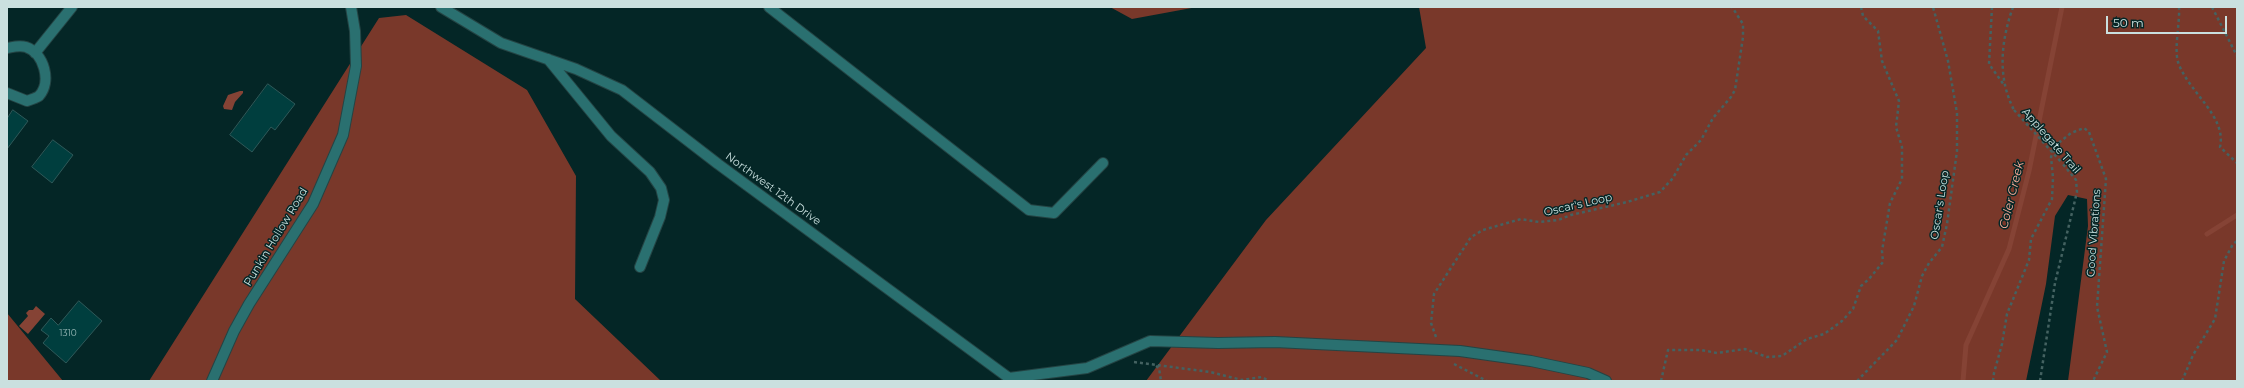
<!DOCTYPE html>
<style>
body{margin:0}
#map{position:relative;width:2244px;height:388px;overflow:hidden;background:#042626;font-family:Montserrat,sans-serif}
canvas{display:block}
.frame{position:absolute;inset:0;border:8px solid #cae0df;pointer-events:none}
.scale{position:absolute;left:2106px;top:16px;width:121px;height:18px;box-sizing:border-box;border:2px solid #cae0df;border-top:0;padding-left:5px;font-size:12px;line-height:14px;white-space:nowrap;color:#cae0df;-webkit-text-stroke:3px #042626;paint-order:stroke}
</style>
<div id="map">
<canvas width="2244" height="388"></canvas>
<div class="frame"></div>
<div class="scale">50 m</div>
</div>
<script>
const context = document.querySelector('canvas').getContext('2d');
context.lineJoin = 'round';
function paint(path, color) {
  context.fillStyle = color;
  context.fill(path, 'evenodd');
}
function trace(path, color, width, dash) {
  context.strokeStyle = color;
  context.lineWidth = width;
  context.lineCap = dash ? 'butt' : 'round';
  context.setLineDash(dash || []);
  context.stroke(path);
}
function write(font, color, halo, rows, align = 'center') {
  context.font = font + ' Montserrat,sans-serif';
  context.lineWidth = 3;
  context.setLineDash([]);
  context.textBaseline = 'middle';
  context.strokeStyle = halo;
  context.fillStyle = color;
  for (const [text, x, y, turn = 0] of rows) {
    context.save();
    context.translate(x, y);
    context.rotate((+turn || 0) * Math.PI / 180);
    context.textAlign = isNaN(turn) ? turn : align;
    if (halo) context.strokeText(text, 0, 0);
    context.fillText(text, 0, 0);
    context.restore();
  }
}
paint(new Path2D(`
 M 1110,7 L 1197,7 L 1132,19 Z
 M 1419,7 L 2237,7 L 2237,381 L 2068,381 L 2088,226 L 2087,199 L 2068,195 L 2055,216 L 2046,284 L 2026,381 L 1146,381 L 1266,220 L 1426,48 Z
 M 406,15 L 527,90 L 576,176 L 575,299 L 661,381 L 149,381 L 379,18 Z
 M 7,313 L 63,381 L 7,381 Z`), '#79382a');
paint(new Path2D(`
 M 240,91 L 243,91 L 243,93 L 235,102 L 232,110 L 224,109 L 223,106 L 228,95 Z
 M 36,306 L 45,314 L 28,334 L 19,326 L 28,316 L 26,313 L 29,310 L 33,310 Z`), '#854335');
trace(new Path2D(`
 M 2207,234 L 2237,215
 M 1963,381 L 1966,345 L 2009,249 L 2029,171 L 2062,7`), '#854335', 5);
const building = new Path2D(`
 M 268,84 L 295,104 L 275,130 L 271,127 L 252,152 L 230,135 Z
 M 13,110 L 28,121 L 7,149 L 7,119 Z
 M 53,140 L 73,155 L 52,183 L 32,167 Z
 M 79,301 L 102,321 L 66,363 L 43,343 L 49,336 L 41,330 L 51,318 L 58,325 Z`);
paint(building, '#003e3e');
trace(building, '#2f5959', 1);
const minor = new Path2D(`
 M 441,7 L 501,43 L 576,69 L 622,90 L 718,164 L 1009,378 L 1087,368 L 1150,341 L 1218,343 L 1275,342 L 1460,351 L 1531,361 L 1588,373 L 1606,381
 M 769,7 L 1029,210 L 1054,213 L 1103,163
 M 7,48 C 13,47 19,45 26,47 C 44,53 52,82 39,96 C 36,98 30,100 27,101 L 7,93
 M 35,53 L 72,7
 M 548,59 L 611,136 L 650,172 L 661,188 L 664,200 L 660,217 L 640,267
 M 212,381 L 234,331 L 249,304 L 313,204 L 343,135 L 356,66 L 355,31 L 351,7`);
trace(minor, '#244444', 12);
trace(new Path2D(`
 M 1992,7 L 1989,64 L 2004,85
 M 2013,7 C 2001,41 1997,77 2014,110
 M 2179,7 C 2180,23 2174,48 2178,62 C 2188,92 2227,116 2220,147 L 2237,163
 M 2212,7 L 2237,56
 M 1436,337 L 1431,323 L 1434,294 L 1471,237 L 1483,230 L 1521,219 L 1539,222 L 1558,220 L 1571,215 L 1627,202 L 1660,192 L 1673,178 L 1686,155 L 1701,140 L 1713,118 L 1731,97 L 1735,90 L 1743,37 L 1743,24 L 1732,7
 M 1134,362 L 1210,372 L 1242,380 L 1262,377 L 1269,381
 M 1454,364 L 1487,381
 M 1156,366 L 1159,368 L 1161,381
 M 1661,381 L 1668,350 L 1701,350 L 1717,353 L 1745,349 L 1767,357 L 1782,356 L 1807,339 L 1824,334 L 1842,321 L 1853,309 L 1861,286 L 1869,279 L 1883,262 L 1882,251 L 1890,203 L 1902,179 L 1902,147 L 1896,127 L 1899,101 L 1882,61 L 1878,31 L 1863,16 L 1861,7
 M 1857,381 L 1897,340 L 1914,306 L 1922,276 L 1929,263 L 1942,247 L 1947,224 L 1957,151 L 1957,113 L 1948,61 L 1933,7
 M 1993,381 L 1994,373 L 2002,344 L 2007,314 L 2029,260 L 2031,239 L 2052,199 L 2053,178 L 2051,157 L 2056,145 L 2071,133 L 2084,128 L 2089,132 L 2106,179 L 2097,307 L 2107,352 L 2093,381
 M 2040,381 L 2055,283 L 2077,192 L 2076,180 L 2062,163
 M 2182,381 L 2193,355 L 2215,319 L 2224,261 L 2233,244 L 2237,241`), '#446261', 2.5, [3, 3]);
trace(minor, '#2a7070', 10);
trace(new Path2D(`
 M 2014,110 L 2062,163`), '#446261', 2.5, [3, 3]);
write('9px', '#98b8b7', null, [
 ["1310",68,333]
]);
write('11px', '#cae0df', '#042626', [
 ["Applegate Trail",2051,141,49],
 ["Northwest 12th Drive",773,189,36],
 ["Oscar's Loop",1578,205,-13],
 ["Oscar's Loop",1940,205,-81],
 ["Good Vibrations",2094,233,-86],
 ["Punkin Hollow Road",276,237,-59]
]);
write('italic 12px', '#ffae9b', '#042626', [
 ["Coler Creek",2012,195,-76]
]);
</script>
